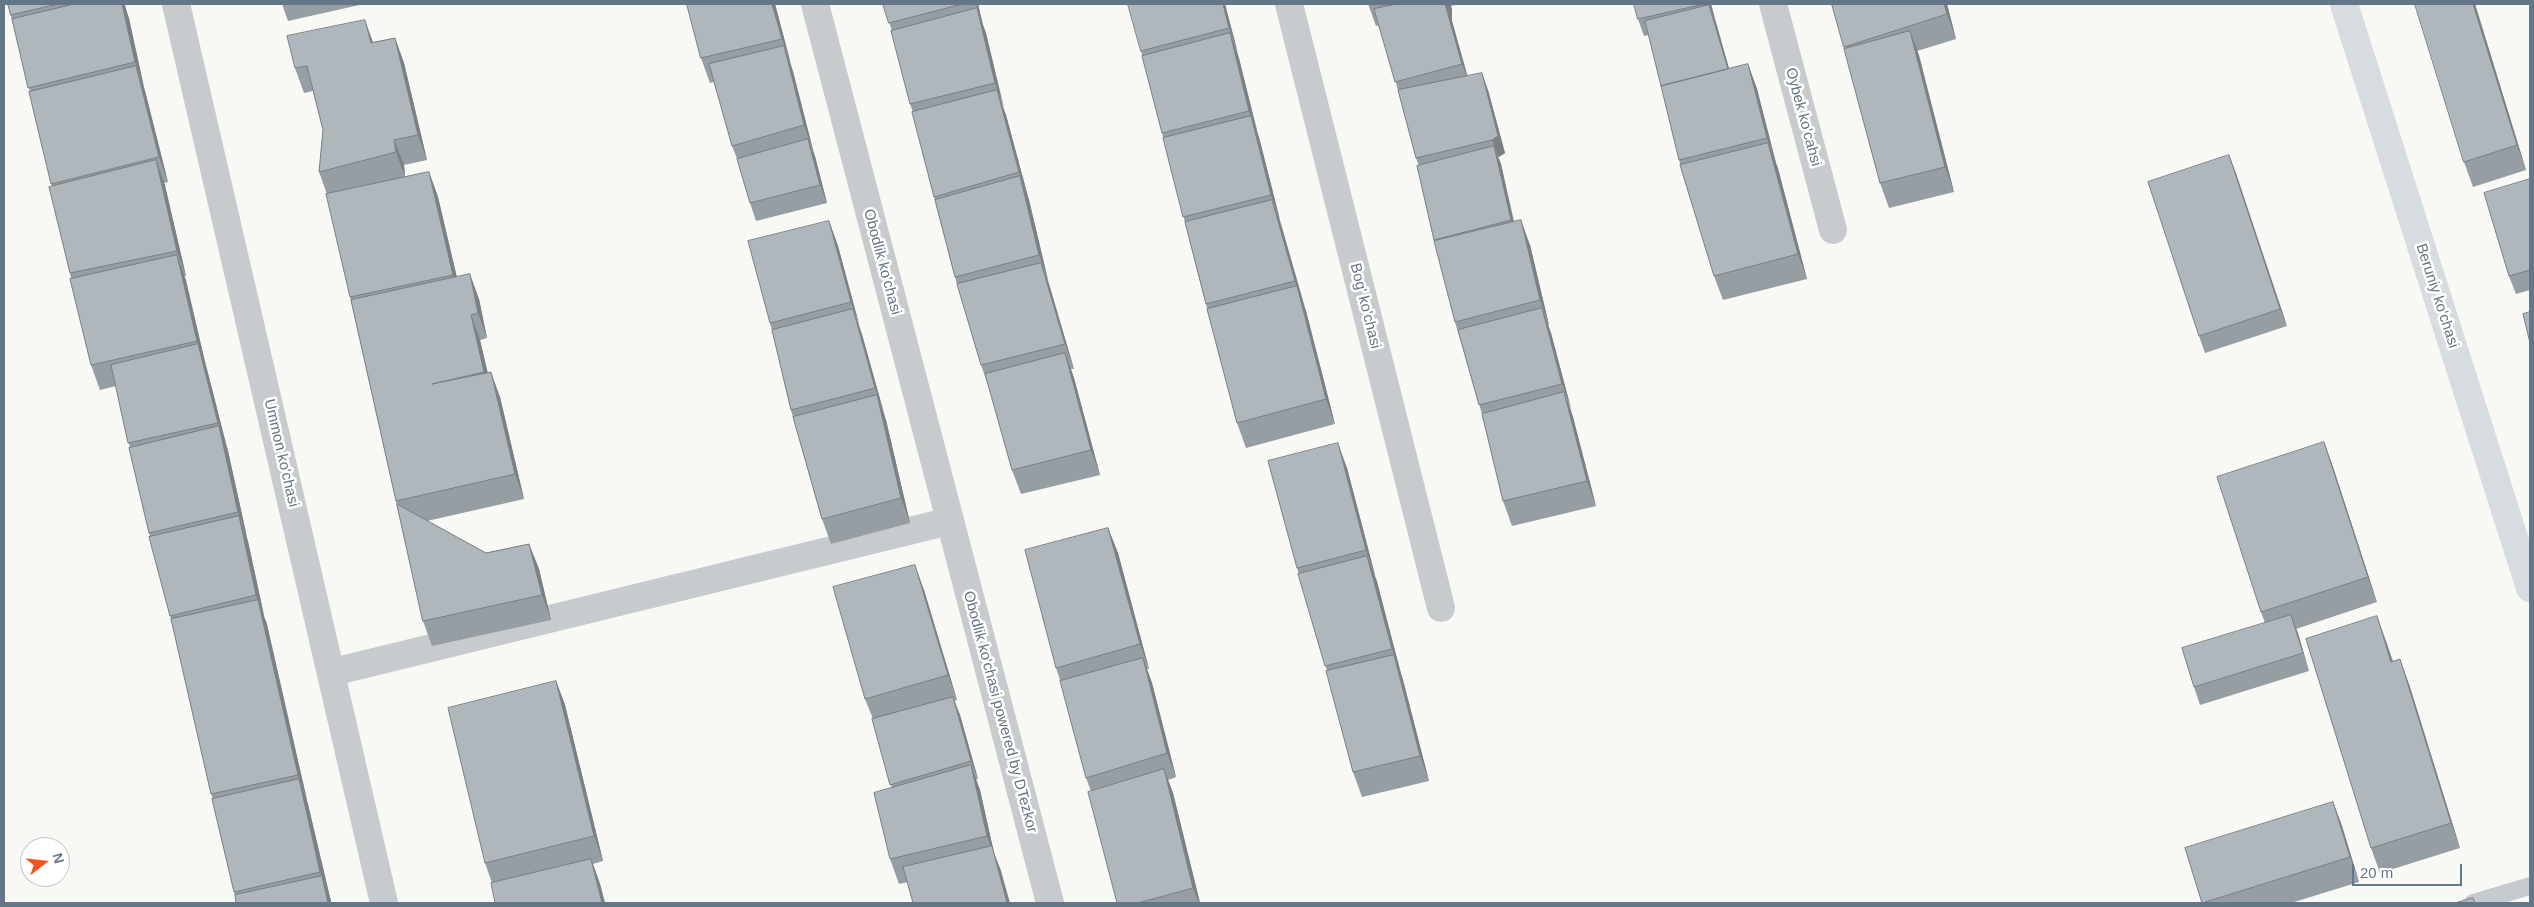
<!DOCTYPE html>
<style>
body{margin:0}
#map{position:relative;width:2534px;height:907px;overflow:hidden;background:#f8f8f4;font-family:Helvetica,sans-serif}
canvas{display:block}
.frame{position:absolute;inset:0;border:5px solid #647788;pointer-events:none}
.north{position:absolute;left:20px;top:837px;width:50px;height:50px;box-sizing:border-box;background:#fff;border:1px solid #c1c9cf;border-radius:50%;rotate:74deg;font-size:14px;font-weight:700;line-height:20px;text-align:center;color:#647788}
.north::after{content:'';display:block;margin:auto;width:18px;height:22px;background:#f1551c;clip-path:polygon(50% 0,100% 100%,50% 72%,0 100%)}
.scale{position:absolute;left:2352px;top:864px;width:110px;height:22px;box-sizing:border-box;border:2px solid #647788;border-top:0;padding-left:6px;font-size:15px;line-height:18px;white-space:nowrap;color:#647788;-webkit-text-stroke:4px #fff;paint-order:stroke}
</style>
<div id="map">
<canvas width="2534" height="907"></canvas>
<div class="frame"></div>
<div class="north">N</div>
<div class="scale">20 m</div>
</div>
<script>
const context = document.querySelector('canvas').getContext('2d');
context.lineJoin = 'round';
function trace(path, color, width, dash) {
  context.strokeStyle = color;
  context.lineWidth = width;
  context.lineCap = dash ? 'butt' : 'round';
  context.setLineDash(dash || []);
  context.stroke(path);
}
function paint(path, color) {
  context.fillStyle = color;
  context.fill(path, 'evenodd');
}
function write(font, color, halo, rows, align = 'center') {
  context.font = font + ' Helvetica,sans-serif';
  context.lineWidth = 5;
  context.setLineDash([]);
  context.textBaseline = 'middle';
  context.strokeStyle = halo;
  context.fillStyle = color;
  for (const [text, x, y, turn = 0] of rows) {
    context.save();
    context.translate(x, y);
    context.rotate((+turn || 0) * Math.PI / 180);
    context.textAlign = isNaN(turn) ? turn : align;
    if (halo) context.strokeText(text, 0, 0);
    context.fillText(text, 0, 0);
    context.restore();
  }
}
trace(new Path2D(`
 M 2473,903 L 2530,886`), '#c7cbce', 18);
trace(new Path2D(`
 M 176,4 L 384,903
 M 815,4 L 1050,903
 M 1289,4 L 1441,608
 M 1773,4 L 1833,230
 M 333,672 L 950,521`), '#c7cbce', 28);
trace(new Path2D(`
 M 2344,4 L 2530,588`), '#d6dce0', 28);
paint(new Path2D(`
 M 8,4 L 125,4 L 144,87 L 168,182 L 164,183 L 186,276 L 184,276 L 206,366 L 228,451 L 265,620 L 331,903 L 235,895 L 234,892 L 171,619 L 149,533 L 116,386 L 100,390 L 91,365 L 71,278 L 70,273 L 52,186 L 30,92 Z
 M 282,4 L 364,4 L 288,21 Z
 M 687,4 L 775,4 L 827,203 L 756,221 L 750,203 L 738,161 L 732,146 L 714,82 L 710,83 L 701,58 Z
 M 883,4 L 978,4 L 983,26 L 986,33 L 1003,108 L 1006,115 L 1029,200 L 1048,280 L 1074,369 L 1071,369 L 1074,378 L 1100,475 L 1021,494 L 1012,470 L 990,390 L 981,365 L 955,277 L 936,204 L 934,197 L 913,112 L 910,104 L 892,31 Z
 M 1225,4 L 1280,220 L 1306,311 L 1335,424 L 1246,448 L 1237,423 L 1206,304 L 1141,51 Z
 M 1368,4 L 1460,4 L 1451,6 L 1452,9 L 1452,21 L 1467,76 L 1488,90 L 1505,153 L 1498,157 L 1501,164 L 1514,221 L 1530,245 L 1549,325 L 1548,325 L 1551,333 L 1596,506 L 1512,526 L 1503,501 L 1482,414 L 1455,322 L 1435,241 L 1417,166 L 1419,166 L 1416,158 L 1398,90 L 1379,25 L 1376,26 Z
 M 1634,4 L 1711,4 L 1729,69 L 1748,64 L 1757,89 L 1776,163 L 1807,279 L 1723,300 L 1714,276 L 1679,160 L 1649,35 L 1644,36 L 1638,19 Z
 M 1832,4 L 1947,4 L 1956,39 L 1917,51 L 1954,192 L 1889,208 L 1880,183 L 1845,49 Z
 M 2475,4 L 2526,170 L 2473,187 L 2464,162 Z
 M 395,38 L 404,63 L 427,160 L 404,165 L 405,177 L 429,172 L 438,197 L 457,277 L 479,299 L 487,338 L 480,340 L 488,373 L 500,397 L 524,499 L 427,521 L 486,553 L 529,544 L 539,569 L 551,620 L 432,646 L 423,621 L 327,194 L 319,172 L 323,130 L 313,91 L 304,93 L 295,68 L 373,42 Z
 M 2229,155 L 2287,326 L 2205,353 L 2199,336 Z
 M 2530,179 L 2530,290 L 2516,294 L 2509,276 Z
 M 829,221 L 838,246 L 859,327 L 886,420 L 910,523 L 831,544 L 822,519 L 791,410 L 772,330 L 770,323 Z
 M 2324,442 L 2333,467 L 2377,602 L 2296,629 L 2309,671 L 2200,705 L 2194,687 L 2265,623 L 2261,612 Z
 M 1347,468 L 1375,575 L 1374,575 L 1403,680 L 1429,781 L 1362,797 L 1353,772 L 1327,671 L 1297,568 Z
 M 1108,528 L 1118,553 L 1149,669 L 1147,669 L 1152,683 L 1176,777 L 1168,780 L 1173,793 L 1200,903 L 1117,903 L 1091,791 L 1086,778 L 1060,680 L 1056,668 Z
 M 924,590 L 957,700 L 954,701 L 960,715 L 978,779 L 976,779 L 980,790 L 994,853 L 1001,871 L 908,882 L 899,884 L 890,859 L 892,788 L 872,719 L 873,719 L 865,699 Z
 M 2386,641 L 2393,661 L 2409,684 L 2460,848 L 2380,873 L 2371,848 Z
 M 556,681 L 565,705 L 603,861 L 593,864 L 600,884 L 605,903 L 495,903 L 492,883 L 485,863 Z
 M 2333,802 L 2342,826 L 2359,882 L 2291,903 L 2202,903 Z`), '#969da3');
paint(new Path2D(`
 M 122,4 L 124,4 L 129,18 L 144,87 L 135,62 Z
 M 772,4 L 775,4 L 791,64 L 782,39 Z
 M 976,4 L 978,4 L 983,25 Z
 M 1223,4 L 1225,4 L 1238,53 L 1229,28 Z
 M 1445,4 L 1450,4 L 1452,9 L 1452,21 L 1469,81 L 1462,64 Z
 M 1709,4 L 1711,4 L 1715,20 Z
 M 1944,4 L 1947,4 L 1956,39 L 1947,14 Z
 M 2473,4 L 2475,4 L 2526,170 L 2517,145 Z
 M 1709,5 L 1716,23 L 1735,89 L 1728,71 Z
 M 977,8 L 986,33 L 1004,108 L 995,83 Z
 M 365,20 L 374,45 L 371,43 Z
 M 1910,31 L 1919,55 L 1954,192 L 1945,167 Z
 M 1230,33 L 1239,58 L 1258,136 L 1249,111 Z
 M 395,38 L 404,63 L 427,160 L 418,135 Z
 M 784,46 L 793,71 L 813,150 L 804,125 Z
 M 1748,64 L 1757,89 L 1776,163 L 1767,138 Z
 M 136,66 L 145,91 L 168,182 L 159,157 Z
 M 1482,73 L 1488,90 L 1505,153 L 1499,157 L 1492,140 Z
 M 997,90 L 1006,115 L 1028,197 L 1019,172 Z
 M 1251,116 L 1260,141 L 1280,220 L 1271,195 Z
 M 808,139 L 815,156 L 827,203 L 820,185 Z
 M 394,140 L 404,165 L 405,177 L 396,152 Z
 M 1768,143 L 1778,168 L 1807,279 L 1798,254 Z
 M 1494,146 L 1501,164 L 1517,238 L 1511,220 Z
 M 2229,155 L 2236,173 L 2287,326 L 2280,309 Z
 M 156,160 L 165,185 L 186,276 L 177,251 Z
 M 429,172 L 438,197 L 462,300 L 453,275 Z
 M 1020,176 L 1029,200 L 1048,280 L 1039,255 Z
 M 1272,200 L 1281,225 L 1304,305 L 1295,281 Z
 M 1521,220 L 1530,245 L 1549,325 L 1540,300 Z
 M 829,221 L 838,246 L 860,327 L 851,302 Z
 M 177,255 L 186,280 L 206,366 L 197,341 Z
 M 1041,263 L 1050,288 L 1074,369 L 1065,344 Z
 M 470,274 L 479,299 L 487,338 L 478,313 Z
 M 1297,286 L 1306,311 L 1335,424 L 1326,399 Z
 M 1542,308 L 1551,333 L 1571,408 L 1562,384 Z
 M 853,309 L 862,334 L 884,413 L 875,388 Z
 M 471,315 L 480,340 L 493,397 L 484,372 Z
 M 198,344 L 207,369 L 227,448 L 218,423 Z
 M 1065,353 L 1074,378 L 1100,475 L 1091,450 Z
 M 491,372 L 500,397 L 524,499 L 515,474 Z
 M 1564,392 L 1573,417 L 1596,506 L 1587,481 Z
 M 877,395 L 886,420 L 910,523 L 901,498 Z
 M 219,426 L 228,451 L 247,537 L 238,512 Z
 M 2324,442 L 2333,467 L 2377,602 L 2368,577 Z
 M 1338,443 L 1347,468 L 1375,575 L 1366,550 Z
 M 239,516 L 248,541 L 265,620 L 256,595 Z
 M 1108,528 L 1118,553 L 1149,669 L 1140,644 Z
 M 529,544 L 539,569 L 551,620 L 542,595 Z
 M 1367,556 L 1377,581 L 1401,674 L 1392,649 Z
 M 915,565 L 924,590 L 957,700 L 948,675 Z
 M 258,600 L 267,624 L 307,800 L 298,775 Z
 M 2291,615 L 2298,633 L 2309,671 L 2303,653 Z
 M 2377,616 L 2386,641 L 2400,687 L 2391,662 Z
 M 1394,655 L 1403,680 L 1429,781 L 1420,756 Z
 M 1143,658 L 1152,683 L 1176,777 L 1167,753 Z
 M 2400,659 L 2409,684 L 2460,848 L 2451,823 Z
 M 556,681 L 565,705 L 603,861 L 594,836 Z
 M 953,697 L 960,715 L 978,779 L 971,761 Z
 M 971,765 L 980,790 L 994,853 L 1001,871 L 1010,903 L 1007,903 L 995,858 L 987,836 Z
 M 1164,769 L 1173,793 L 1200,903 L 1199,903 L 1193,888 Z
 M 299,779 L 308,804 L 330,897 L 320,872 Z
 M 2333,802 L 2342,826 L 2359,882 L 2350,857 Z
 M 591,859 L 600,884 L 605,903 L 602,903 Z
 M 322,876 L 331,900 L 331,903 L 328,903 Z`), '#7a8084');
const building = new Path2D(`
 M 8,4 L 58,4 L 11,15 Z
 M 75,4 L 122,4 L 135,62 L 28,88 L 12,19 Z
 M 687,4 L 772,4 L 782,39 L 701,58 Z
 M 883,4 L 962,4 L 889,23 Z
 M 1128,4 L 1223,4 L 1229,28 L 1141,51 Z
 M 1397,4 L 1445,4 L 1462,64 L 1395,82 L 1374,9 Z
 M 1634,4 L 1704,4 L 1638,19 Z
 M 1832,4 L 1944,4 L 1947,14 L 1844,47 Z
 M 2415,4 L 2473,4 L 2517,145 L 2464,162 Z
 M 1709,5 L 1728,69 L 1661,86 L 1645,21 Z
 M 977,8 L 995,83 L 910,104 L 891,31 Z
 M 365,20 L 371,43 L 395,38 L 418,135 L 394,140 L 396,152 L 319,172 L 323,130 L 307,66 L 295,68 L 287,36 Z
 M 1910,31 L 1945,167 L 1880,183 L 1844,49 Z
 M 1230,33 L 1249,111 L 1162,133 L 1142,56 Z
 M 784,46 L 804,125 L 732,146 L 709,64 Z
 M 1748,64 L 1767,138 L 1679,160 L 1661,86 Z
 M 136,66 L 159,157 L 51,184 L 29,92 Z
 M 1482,73 L 1498,136 L 1492,140 L 1416,158 L 1398,90 Z
 M 997,90 L 1019,172 L 934,197 L 912,112 Z
 M 1251,116 L 1271,195 L 1183,217 L 1163,138 Z
 M 808,139 L 820,185 L 750,203 L 737,159 Z
 M 1768,143 L 1798,254 L 1714,276 L 1680,165 Z
 M 1494,146 L 1511,220 L 1434,240 L 1417,166 Z
 M 2229,155 L 2280,309 L 2199,336 L 2148,182 Z
 M 156,160 L 177,251 L 70,273 L 49,187 Z
 M 429,172 L 453,275 L 350,297 L 326,194 Z
 M 1020,176 L 1039,255 L 955,277 L 935,200 Z
 M 2530,179 L 2530,270 L 2509,276 L 2484,193 Z
 M 1272,200 L 1295,281 L 1206,304 L 1185,222 Z
 M 1521,220 L 1540,300 L 1455,322 L 1434,241 Z
 M 829,221 L 851,302 L 770,323 L 748,241 Z
 M 177,255 L 197,341 L 91,365 L 70,279 Z
 M 1041,263 L 1065,344 L 981,365 L 957,284 Z
 M 470,274 L 478,313 L 471,315 L 484,372 L 432,384 L 491,372 L 515,474 L 396,501 L 351,300 Z
 M 1297,286 L 1326,399 L 1237,423 L 1207,309 Z
 M 1542,308 L 1562,384 L 1479,405 L 1458,330 Z
 M 853,309 L 875,388 L 791,410 L 772,330 Z
 M 2530,312 L 2530,343 L 2523,314 Z
 M 198,344 L 218,423 L 128,443 L 111,365 Z
 M 1065,353 L 1091,450 L 1012,470 L 985,374 Z
 M 1564,392 L 1587,481 L 1503,501 L 1482,414 Z
 M 877,395 L 901,498 L 822,519 L 793,417 Z
 M 219,426 L 238,512 L 149,533 L 129,448 Z
 M 2324,442 L 2368,577 L 2261,612 L 2217,477 Z
 M 1338,443 L 1366,550 L 1297,568 L 1268,461 Z
 M 397,504 L 486,553 L 529,544 L 542,595 L 423,621 Z
 M 239,516 L 256,595 L 170,616 L 149,537 Z
 M 1108,528 L 1140,644 L 1056,668 L 1025,550 Z
 M 1367,556 L 1392,649 L 1325,666 L 1298,574 Z
 M 915,565 L 948,675 L 865,699 L 833,587 Z
 M 258,600 L 298,775 L 211,794 L 171,619 Z
 M 2291,615 L 2303,653 L 2194,687 L 2182,648 Z
 M 2377,616 L 2391,662 L 2400,659 L 2451,823 L 2371,848 L 2306,639 Z
 M 1394,655 L 1420,756 L 1353,772 L 1326,671 Z
 M 1143,658 L 1167,753 L 1086,778 L 1060,681 Z
 M 556,681 L 594,836 L 485,863 L 448,708 Z
 M 953,697 L 971,761 L 890,785 L 872,719 Z
 M 971,765 L 987,836 L 890,859 L 874,793 Z
 M 1164,769 L 1193,888 L 1138,903 L 1117,903 L 1088,792 Z
 M 299,779 L 320,872 L 234,892 L 212,799 Z
 M 2333,802 L 2350,857 L 2202,903 L 2185,848 Z
 M 992,846 L 1007,903 L 913,903 L 903,867 Z
 M 591,859 L 602,903 L 495,903 L 491,883 Z
 M 322,876 L 328,903 L 236,903 L 235,895 Z
 M 2473,898 L 2475,903 L 2455,903 Z`);
paint(building, '#afb7bd');
trace(building, '#7a8084', 1);
write('15px', '#647788', '#fff', [
 ["Oybek ko'cahsi",1803,117,75],
 ["Obodlik ko'chasi",882,262,75],
 ["Beruniy ko'chasi",2437,296,72],
 ["Bog' ko'chasi",1365,306,76],
 ["Ummon ko'chasi",281,453,77],
 ["Obodlik ko'chasi powered by DTezkor",1000,712,75]
]);
</script>
